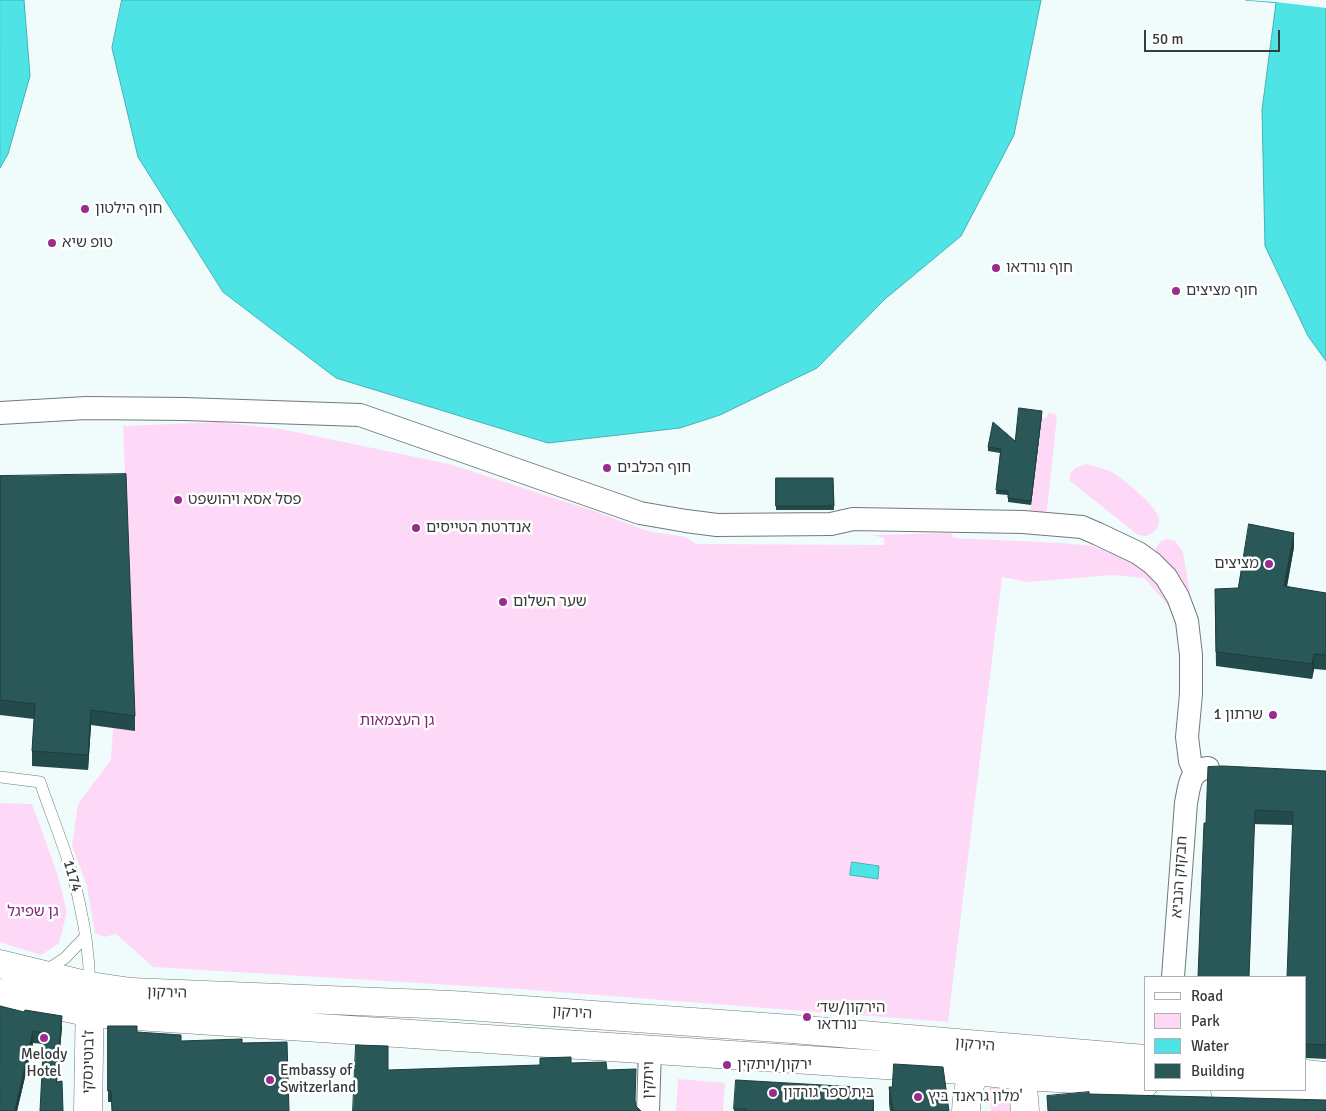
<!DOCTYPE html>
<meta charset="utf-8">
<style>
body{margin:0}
#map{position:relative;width:1326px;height:1111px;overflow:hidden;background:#f0fbfb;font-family:Signika,sans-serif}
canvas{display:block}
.legend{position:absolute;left:1144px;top:976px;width:162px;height:115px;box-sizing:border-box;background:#fff;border:1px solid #afb1b1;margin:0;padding:6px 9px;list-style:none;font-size:15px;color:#363b3b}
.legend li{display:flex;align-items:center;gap:10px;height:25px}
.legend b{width:25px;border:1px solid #afb1b1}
.scale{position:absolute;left:1144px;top:30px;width:136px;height:22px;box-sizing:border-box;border:2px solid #363b3b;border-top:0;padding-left:6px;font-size:15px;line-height:18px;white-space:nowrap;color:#363b3b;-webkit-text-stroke:4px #fff;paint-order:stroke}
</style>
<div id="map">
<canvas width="1326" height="1111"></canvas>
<ul class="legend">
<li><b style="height:6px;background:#fff"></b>Road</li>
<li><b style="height:14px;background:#fed9f7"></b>Park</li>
<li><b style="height:14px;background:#4ee4e6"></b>Water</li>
<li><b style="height:14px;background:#2a5758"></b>Building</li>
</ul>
<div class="scale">50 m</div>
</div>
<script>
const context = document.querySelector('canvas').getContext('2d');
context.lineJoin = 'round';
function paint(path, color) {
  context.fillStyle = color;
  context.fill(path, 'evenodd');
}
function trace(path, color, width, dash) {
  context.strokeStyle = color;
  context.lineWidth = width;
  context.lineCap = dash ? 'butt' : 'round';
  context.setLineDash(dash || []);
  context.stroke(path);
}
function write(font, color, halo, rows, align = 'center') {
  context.font = font + ' Signika,"Noto Sans Hebrew",sans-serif';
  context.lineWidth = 5;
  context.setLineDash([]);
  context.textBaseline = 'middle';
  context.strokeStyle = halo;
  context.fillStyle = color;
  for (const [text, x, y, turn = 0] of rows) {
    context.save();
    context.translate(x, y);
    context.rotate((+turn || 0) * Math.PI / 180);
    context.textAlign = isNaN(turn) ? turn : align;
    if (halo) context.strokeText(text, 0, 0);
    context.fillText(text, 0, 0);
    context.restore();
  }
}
paint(new Path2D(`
 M 1048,413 L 1055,414 L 1057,416 L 1047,509 L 1046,512 L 1030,512 L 1042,418 L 1047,418 Z
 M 220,422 L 281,429 L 449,464 L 597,512 L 647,531 L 686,537 L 696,544 L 884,545 L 884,538 L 872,535 L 951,533 L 953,538 L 1063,543 L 1092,546 L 1145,566 L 1180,619 L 1144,578 L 1112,575 L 1028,582 L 1002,577 L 948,1022 L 519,989 L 153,967 L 116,934 L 104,937 L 95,933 L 87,886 L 72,846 L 78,804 L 111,760 L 113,728 L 135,730 L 123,426 Z
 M 1086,464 C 1094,466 1102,468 1109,471 C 1120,475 1158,507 1159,519 C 1160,528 1154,532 1146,536 L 1138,535 L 1070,481 L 1070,474 L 1075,468 Z
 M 1168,539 L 1175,541 L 1183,552 L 1194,618 L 1155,552 C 1157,544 1159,541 1168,539 Z
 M 0,803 L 32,804 L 57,873 L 67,912 L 59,943 L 41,955 L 0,942 Z
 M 678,1079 L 725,1083 L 723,1111 L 676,1111 Z
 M 1017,1081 L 1020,1111 L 991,1111 L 989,1082 Z`), '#fed9f7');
const water = new Path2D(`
 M 0,0 L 24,0 L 30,76 L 8,154 L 0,168 Z
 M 122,0 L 1041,0 L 1014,135 L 961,236 L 885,299 L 817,368 L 720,415 L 680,428 L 548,443 L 336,378 L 223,292 L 138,157 L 112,48 Z
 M 1246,0 L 1326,0 L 1326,361 L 1308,336 L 1265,246 L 1262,110 L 1276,3 Z
 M 852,862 L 879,866 L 878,879 L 850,875 Z`);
paint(water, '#4ee4e6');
trace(water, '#47b1b3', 1);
paint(new Path2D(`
 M 1246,0 L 1326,0 L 1326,8 L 1276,2 Z`), '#f0fbfb');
const lane = new Path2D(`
 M 0,777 L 40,782 C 54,823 72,864 80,906 C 86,932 89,959 90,986
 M 45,971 L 65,958 L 85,937`);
const street = new Path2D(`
 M 0,413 L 86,408 L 185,409 L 360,415 L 640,513 L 686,521 L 717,525 L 831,524 L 853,519 L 1023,522 L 1082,527 L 1098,534 L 1138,553 L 1152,563 L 1166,577 L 1178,597 L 1187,621 L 1191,655 L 1191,694 L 1187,737 L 1190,761 L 1195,772
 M 1173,977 L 1186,803 C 1189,789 1189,769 1208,768
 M 648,1111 L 650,1049`);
const secondary = new Path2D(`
 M 0,964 L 90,986 L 131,992 L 452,1005 L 792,1029 L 1145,1059
 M 0,993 L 91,1013 L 976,1071 L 1022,1076 L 1145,1083
 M 1014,1060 L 1022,1076 L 1025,1111
 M 1305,1074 L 1326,1076
 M 1225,1090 L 1326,1099
 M 88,1111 L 90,995
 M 966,1111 C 967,1086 971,1075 989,1059`);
trace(lane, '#717a7a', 12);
trace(street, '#717a7a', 24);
trace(secondary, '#717a7a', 29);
trace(lane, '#fff', 11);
trace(street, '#fff', 22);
trace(secondary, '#fff', 28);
paint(new Path2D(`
 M 1042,415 L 1031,505 L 1008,502 L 1008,495 L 996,494 L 1000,453 L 988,451 L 988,447 L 1015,441 Z
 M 0,476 L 135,716 L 135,731 L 91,725 L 88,770 L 32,766 L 32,751 L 34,719 L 0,715 Z
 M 776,478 L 833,478 L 834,510 L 776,510 Z
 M 1294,547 L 1287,587 L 1326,593 L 1326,670 L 1314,669 L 1312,679 L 1216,666 L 1215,604 L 1238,588 Z
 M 1326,771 L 1326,1059 L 1305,1058 L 1305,977 L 1293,825 L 1206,823 Z
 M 0,1006 L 62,1027 L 57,1081 L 43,1044 L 33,1043 L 17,1111 L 0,1111 Z
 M 108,1026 L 137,1026 L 111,1102 L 108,1102 Z
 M 736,1080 L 874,1103 L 874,1111 L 734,1111 Z
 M 889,1087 L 949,1111 L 890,1111 L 889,1104 Z`), '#244b4c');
paint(new Path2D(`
 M 1042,411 L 1042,415 L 1031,505 L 1031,501 Z
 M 1294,533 L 1294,547 L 1284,601 L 1284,586 Z
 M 1314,654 L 1314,669 L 1312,679 L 1312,664 Z
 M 91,710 L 91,725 L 88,770 L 88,755 Z
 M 62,1016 L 62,1027 L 56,1093 L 56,1082 Z
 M 33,1031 L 33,1043 L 17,1111 L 15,1111 Z`), '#1d3d3e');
const building = new Path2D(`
 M 1019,408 L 1042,411 L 1031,501 L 1008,498 L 1008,491 L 996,490 L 1001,449 L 988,447 L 993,422 L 1015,441 Z
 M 126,474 L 135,716 L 91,710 L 88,755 L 32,751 L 35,704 L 0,700 L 0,476 Z
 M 776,478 L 833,478 L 834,506 L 776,506 Z
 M 1249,524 L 1294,533 L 1284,586 L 1326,593 L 1326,655 L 1314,654 L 1312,664 L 1216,652 L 1215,589 L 1238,588 Z
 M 1223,766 L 1326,771 L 1326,1045 L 1305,1044 L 1305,977 L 1287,977 L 1293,812 L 1255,810 L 1249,977 L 1198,977 L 1204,823 L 1206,823 L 1208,767 Z
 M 0,1006 L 24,1012 L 25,1010 L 62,1016 L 56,1082 L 62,1081 L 63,1111 L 40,1111 L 44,1033 L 33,1031 L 15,1111 L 0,1111 Z
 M 108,1026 L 137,1026 L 137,1032 L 181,1035 L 181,1041 L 242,1039 L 242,1043 L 287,1042 L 289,1111 L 112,1111 L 111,1091 L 108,1091 Z
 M 356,1045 L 388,1046 L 388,1070 L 540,1065 L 540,1058 L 571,1057 L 571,1063 L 606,1062 L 607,1070 L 636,1069 L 635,1100 L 636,1106 L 641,1111 L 353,1111 Z
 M 894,1064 L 943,1067 L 949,1111 L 893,1111 L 889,1087 L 892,1087 Z
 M 736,1080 L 874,1088 L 873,1111 L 746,1111 L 746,1109 L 734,1109 Z
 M 1089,1092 L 1089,1094 L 1326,1100 L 1326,1111 L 1048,1111 L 1047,1096 Z`);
paint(building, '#2a5758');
trace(building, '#1d3d3e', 1);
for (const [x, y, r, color] of [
 [85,209,5,"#992d8d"],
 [52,243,5,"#992d8d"],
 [996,268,5,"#992d8d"],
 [1176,291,5,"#992d8d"],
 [607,468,5,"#992d8d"],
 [178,500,5,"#992d8d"],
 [416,528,5,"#992d8d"],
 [1269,564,5,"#992d8d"],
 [503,602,5,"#992d8d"],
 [1273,715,5,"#992d8d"],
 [807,1017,5,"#992d8d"],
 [44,1038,5,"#992d8d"],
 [727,1065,5,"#992d8d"],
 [270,1080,5,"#992d8d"],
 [773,1093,5,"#992d8d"],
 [918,1097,5,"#992d8d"]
]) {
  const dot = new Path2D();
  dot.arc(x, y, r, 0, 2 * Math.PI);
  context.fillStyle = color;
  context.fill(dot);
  trace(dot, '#fff', 2);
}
write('15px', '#363b3b', '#fff', [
 ["חוף הילטון",95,209],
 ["טופ שיא",62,243],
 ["חוף נורדאו",1006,268],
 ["חוף מציצים",1186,291],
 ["חוף הכלבים",617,468],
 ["פסל אסא ויהושפט",188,500],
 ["אנדרטת הטייסים",426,528],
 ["מציצים",1259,564,"right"],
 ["שער השלום",513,602],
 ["שרתון 1",1263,715,"right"],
 ["הירקון/שד׳",817,1008],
 ["נורדאו",817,1025],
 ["Melody",44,1055,"center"],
 ["Hotel",44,1072,"center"],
 ["ירקון/ויתקין",737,1065],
 ["Embassy of",280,1071],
 ["Switzerland",280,1088],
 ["בית ספר גורדון",783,1093],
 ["מלון גראנד ביץ'",928,1097]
], 'left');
write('15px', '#812877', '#fff', [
 ["גן העצמאות",397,721],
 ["גן שפיגל",33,912]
]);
write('15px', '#363b3b', '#fff', [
 ["1174",72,876,73],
 ["חבקוק הנביא",1180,877,-86],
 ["הירקון",167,993,2],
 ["הירקון",572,1013,4],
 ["הירקון",975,1045,5],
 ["ז'בוטינסקי",89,1062,-89],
 ["ויתקין",649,1080,-89]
]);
</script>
